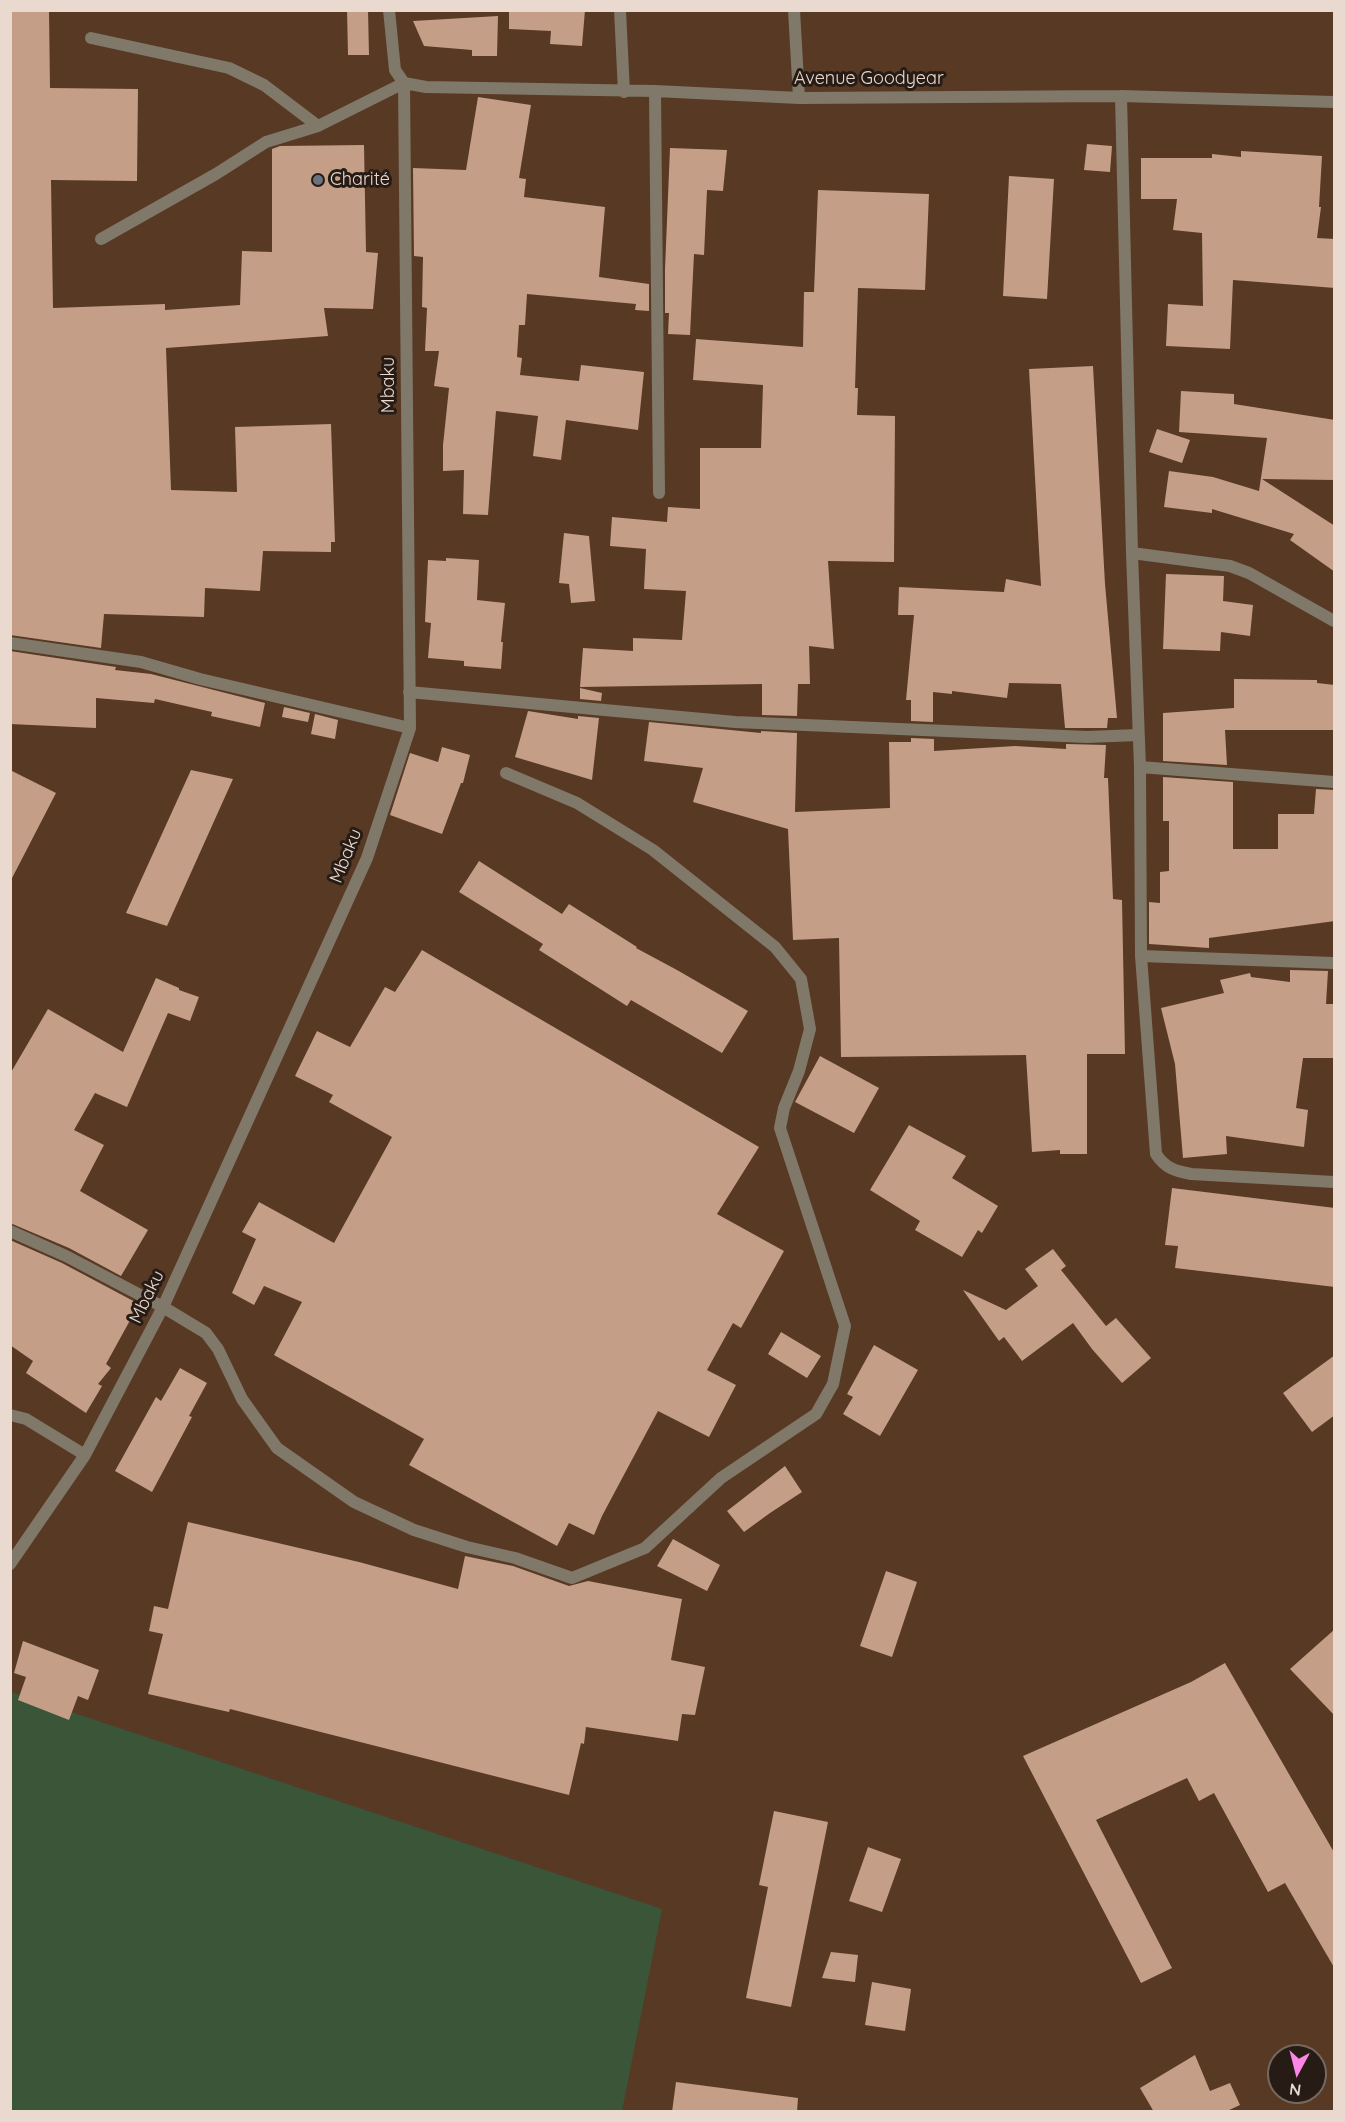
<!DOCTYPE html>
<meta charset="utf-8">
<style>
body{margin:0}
#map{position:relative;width:1345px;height:2122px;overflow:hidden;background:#493121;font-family:Quicksand,sans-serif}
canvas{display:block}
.frame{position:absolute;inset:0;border:12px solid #e9d9cf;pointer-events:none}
.north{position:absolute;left:1267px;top:2044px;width:60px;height:60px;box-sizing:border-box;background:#271c15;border:2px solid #75685f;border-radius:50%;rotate:187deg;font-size:16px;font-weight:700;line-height:24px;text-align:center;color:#e9d9cf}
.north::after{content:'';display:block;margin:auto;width:21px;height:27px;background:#fc86e4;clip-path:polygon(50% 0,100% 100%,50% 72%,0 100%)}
</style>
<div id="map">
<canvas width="1345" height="2122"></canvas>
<div class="frame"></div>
<div class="north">N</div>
</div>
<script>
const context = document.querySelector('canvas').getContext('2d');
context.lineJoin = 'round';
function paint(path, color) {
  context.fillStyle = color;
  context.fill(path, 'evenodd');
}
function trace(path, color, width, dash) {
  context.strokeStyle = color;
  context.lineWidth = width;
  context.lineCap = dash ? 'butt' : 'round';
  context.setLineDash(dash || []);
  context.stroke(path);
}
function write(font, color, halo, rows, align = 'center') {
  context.font = font + ' Quicksand,sans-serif';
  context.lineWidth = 6;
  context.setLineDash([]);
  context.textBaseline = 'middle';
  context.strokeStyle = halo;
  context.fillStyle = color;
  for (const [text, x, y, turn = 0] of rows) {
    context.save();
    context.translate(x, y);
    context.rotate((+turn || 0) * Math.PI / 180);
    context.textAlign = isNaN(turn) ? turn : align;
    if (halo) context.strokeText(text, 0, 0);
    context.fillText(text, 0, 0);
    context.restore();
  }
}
paint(new Path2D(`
 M 11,11 L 1334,11 L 1334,2111 L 622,2111 L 11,1694 ZM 1279,2056 L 1315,2056 L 1315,2092 L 1279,2092 Z`), '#573924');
paint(new Path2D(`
 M 11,1692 L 662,1909 L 622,2111 L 11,2112 Z`), '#3b5538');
paint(new Path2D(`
 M 10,10 L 49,10 L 50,88 L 138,89 L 137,181 L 51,180 L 53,308 L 165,304 L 165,310 L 240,305 L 242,251 L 272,252 L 272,149 L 280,146 L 364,145 L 366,252 L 378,253 L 373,309 L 324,308 L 328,336 L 166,348 L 171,490 L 237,492 L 235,427 L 331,424 L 335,542 L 331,542 L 331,552 L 263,551 L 260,591 L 205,588 L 204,617 L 104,614 L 101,648 L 10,635 Z
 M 347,10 L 368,10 L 369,55 L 348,55 Z
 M 509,10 L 585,10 L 582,46 L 550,44 L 551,31 L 509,29 Z
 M 498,16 L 497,56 L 472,56 L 472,50 L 424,46 L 413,21 Z
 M 478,97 L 531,105 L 519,178 L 526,179 L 524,197 L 605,207 L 599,277 L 649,284 L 649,311 L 635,310 L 636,304 L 527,294 L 525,325 L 519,325 L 517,357 L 522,358 L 520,375 L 579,381 L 581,365 L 644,372 L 638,430 L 566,420 L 561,460 L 533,456 L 538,416 L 496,411 L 488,515 L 463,514 L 464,470 L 443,471 L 443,445 L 449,388 L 434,386 L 439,351 L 425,351 L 427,308 L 422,307 L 423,257 L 414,256 L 413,168 L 466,170 Z
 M 1087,144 L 1112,146 L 1110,172 L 1084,170 Z
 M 670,148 L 727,150 L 723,191 L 707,190 L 704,255 L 694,254 L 690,335 L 668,334 L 669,313 L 665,313 L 665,269 Z
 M 1241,151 L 1322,156 L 1319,207 L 1321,207 L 1317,238 L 1335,239 L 1335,288 L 1233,280 L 1230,349 L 1166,346 L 1168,304 L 1203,306 L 1202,233 L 1173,230 L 1177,199 L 1141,199 L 1141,158 L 1212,158 L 1212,154 L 1241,157 Z
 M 1009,176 L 1054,179 L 1047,299 L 1003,296 Z
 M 818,190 L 929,194 L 925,290 L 858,288 L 855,388 L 858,388 L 857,415 L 895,416 L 894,562 L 828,561 L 834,649 L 809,646 L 810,684 L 798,684 L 797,716 L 762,715 L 762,684 L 580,687 L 583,648 L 633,651 L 633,638 L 682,640 L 686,591 L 644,589 L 646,549 L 610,546 L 612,517 L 667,522 L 668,507 L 700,509 L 700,448 L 761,448 L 763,385 L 693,380 L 696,339 L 803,347 L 804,292 L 814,292 Z
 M 1093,366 L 1105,584 L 1117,718 L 1108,718 L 1107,728 L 1065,728 L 1061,684 L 1009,683 L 1007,698 L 952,691 L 952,694 L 933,692 L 933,722 L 911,721 L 911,700 L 906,700 L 914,615 L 898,615 L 899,587 L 1004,592 L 1006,579 L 1041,586 L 1029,369 Z
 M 1181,391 L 1234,394 L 1234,404 L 1335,420 L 1335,480 L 1262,479 L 1335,526 L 1335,572 L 1290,540 L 1294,534 L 1212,509 L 1212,513 L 1164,507 L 1169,471 L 1213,477 L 1259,491 L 1267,438 L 1179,432 Z
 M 1157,429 L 1190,440 L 1182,463 L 1149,452 Z
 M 564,533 L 589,536 L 595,601 L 571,603 L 569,584 L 559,583 Z
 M 446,558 L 479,560 L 477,600 L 505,603 L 501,642 L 503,642 L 501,669 L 464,666 L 464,661 L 428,658 L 431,623 L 425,622 L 428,560 L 446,561 Z
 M 1166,574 L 1224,576 L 1223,601 L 1253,605 L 1250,636 L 1221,632 L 1220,651 L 1163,649 Z
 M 10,651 L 116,667 L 115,670 L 151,674 L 265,703 L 260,727 L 211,716 L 212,712 L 155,699 L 154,703 L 96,698 L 96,728 L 10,724 Z
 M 1234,679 L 1317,680 L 1317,683 L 1335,685 L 1335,730 L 1225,730 L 1227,765 L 1163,761 L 1163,713 L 1234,708 Z
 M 580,688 L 602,693 L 601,701 L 580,699 Z
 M 284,707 L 310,713 L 308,722 L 282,717 Z
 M 528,711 L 578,719 L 578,716 L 599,718 L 592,780 L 515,757 Z
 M 315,714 L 338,720 L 335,739 L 311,734 Z
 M 649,722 L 761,733 L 761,731 L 797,733 L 795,812 L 890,808 L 889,742 L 911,742 L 911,738 L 934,739 L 934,751 L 1015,746 L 1066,749 L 1066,744 L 1106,745 L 1104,778 L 1108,778 L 1113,899 L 1122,900 L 1125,1054 L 1087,1054 L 1087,1154 L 1060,1154 L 1060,1150 L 1032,1152 L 1026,1055 L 841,1057 L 839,938 L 793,940 L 788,829 L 693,802 L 703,768 L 644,761 Z
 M 442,747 L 470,755 L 463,783 L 461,783 L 442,834 L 390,815 L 410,753 L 438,762 Z
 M 10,770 L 56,793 L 10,882 Z
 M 191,770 L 233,779 L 167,926 L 126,913 Z
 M 1163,777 L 1233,782 L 1233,849 L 1278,849 L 1278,814 L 1314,814 L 1316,789 L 1335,790 L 1335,921 L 1209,938 L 1209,948 L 1149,944 L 1149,902 L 1160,903 L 1160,872 L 1169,871 L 1169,821 L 1163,821 Z
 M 479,861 L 562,914 L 569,904 L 637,947 L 636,948 L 677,970 L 748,1011 L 722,1053 L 631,1000 L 627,1006 L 539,950 L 543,944 L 459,892 Z
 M 422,950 L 759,1147 L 717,1214 L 784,1251 L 741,1328 L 733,1323 L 707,1370 L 736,1385 L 709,1437 L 658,1411 L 602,1516 L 594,1535 L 569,1523 L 557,1546 L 409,1465 L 424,1439 L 274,1355 L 302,1302 L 264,1286 L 254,1305 L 232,1293 L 256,1239 L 242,1232 L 259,1202 L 334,1243 L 392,1137 L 329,1102 L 333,1095 L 295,1076 L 317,1031 L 350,1047 L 385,987 L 395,992 Z
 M 1290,970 L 1328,971 L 1326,1004 L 1335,1004 L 1335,1058 L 1303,1058 L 1296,1108 L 1308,1110 L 1304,1147 L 1226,1136 L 1227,1154 L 1183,1158 L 1175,1064 L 1161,1008 L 1224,993 L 1220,980 L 1250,973 L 1251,977 L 1290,982 Z
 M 156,978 L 179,988 L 179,990 L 199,997 L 190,1021 L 168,1013 L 127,1107 L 95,1093 L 74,1130 L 104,1145 L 80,1191 L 148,1230 L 121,1276 L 69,1248 L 10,1223 L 10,1074 L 48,1009 L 123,1052 Z
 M 820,1056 L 879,1088 L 854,1133 L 795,1102 Z
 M 909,1125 L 966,1156 L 952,1178 L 998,1206 L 982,1233 L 978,1230 L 962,1257 L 915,1230 L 920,1221 L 870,1190 Z
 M 1172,1188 L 1335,1208 L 1335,1287 L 1175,1268 L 1178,1246 L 1165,1245 Z
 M 10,1240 L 62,1263 L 139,1304 L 106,1364 L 111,1368 L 98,1384 L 102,1386 L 86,1413 L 26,1373 L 33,1361 L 10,1345 Z
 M 1053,1249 L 1066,1266 L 1061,1270 L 1106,1326 L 1116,1318 L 1151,1358 L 1122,1383 L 1092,1349 L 1073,1323 L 1022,1361 L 1004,1337 L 999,1341 L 963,1290 L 1006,1310 L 1038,1286 L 1025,1269 Z
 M 781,1332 L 821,1356 L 807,1378 L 768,1354 Z
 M 874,1345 L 918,1370 L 880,1436 L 843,1414 L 853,1397 L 847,1394 Z
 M 1335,1355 L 1335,1415 L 1312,1432 L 1283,1393 Z
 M 180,1368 L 207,1383 L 189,1416 L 192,1417 L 152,1492 L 115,1471 L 156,1397 L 161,1401 Z
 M 785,1466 L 802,1492 L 770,1513 L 744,1532 L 727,1511 Z
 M 188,1522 L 359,1562 L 458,1589 L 465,1556 L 513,1566 L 569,1586 L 588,1581 L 682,1599 L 671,1660 L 705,1667 L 695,1715 L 682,1714 L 678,1741 L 586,1727 L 584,1744 L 581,1743 L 569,1795 L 230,1709 L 229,1712 L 148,1694 L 163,1634 L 149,1631 L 154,1606 L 168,1609 Z
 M 673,1539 L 720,1565 L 707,1591 L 657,1566 Z
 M 886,1571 L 917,1582 L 892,1657 L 860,1646 Z
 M 1335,1629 L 1335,1716 L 1290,1669 Z
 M 23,1641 L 99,1670 L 88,1700 L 78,1696 L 69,1720 L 18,1700 L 26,1677 L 14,1673 Z
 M 1225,1663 L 1335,1854 L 1335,1969 L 1285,1883 L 1268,1892 L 1214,1793 L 1199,1801 L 1187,1778 L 1096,1820 L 1172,1968 L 1141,1983 L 1023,1756 L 1191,1682 Z
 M 774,1811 L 828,1822 L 791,2007 L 746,1998 L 768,1887 L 759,1885 Z
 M 868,1847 L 901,1859 L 882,1912 L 849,1901 Z
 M 831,1952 L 858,1955 L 855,1982 L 822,1978 Z
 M 872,1982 L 911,1989 L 905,2031 L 865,2025 Z
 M 1195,2055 L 1210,2091 L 1230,2083 L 1240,2105 L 1225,2112 L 1154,2112 L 1140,2088 Z
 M 676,2082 L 798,2098 L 797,2112 L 672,2112 Z`), '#c49e86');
trace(new Path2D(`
 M 91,38 L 229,68 L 264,85 L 318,126
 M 101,239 L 216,174 L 266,142 L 318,126 L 404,83
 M 163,1307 L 206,1333 L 218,1349 L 242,1399 L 277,1448 L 354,1502 L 414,1530 L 467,1547 L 515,1558 L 572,1578 L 645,1548 L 721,1478 L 816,1414 L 833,1384 L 845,1326 L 780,1128 L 784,1108 L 799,1071 L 810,1029 L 801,979 L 775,947 L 653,850 L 577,803 L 506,773`), '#807868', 12);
trace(new Path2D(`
 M 389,10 L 395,70 L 404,83
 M 620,10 L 624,92
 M 794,10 L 799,98
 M 404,83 L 426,87 L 655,91 L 799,98 L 1121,96 L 1334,102
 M 655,91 L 659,493
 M 1121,96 L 1132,553 L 1140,767 L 1141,956 L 1156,1154 C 1165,1168 1175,1171 1191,1174 L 1334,1182
 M 1132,553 L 1230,566 L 1249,573 L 1334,621
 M 10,643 L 141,662 L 200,679 L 410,728
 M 409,692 L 735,722 L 1087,737 L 1138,735
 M 1140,767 L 1334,782
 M 1141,956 L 1334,963
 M 10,1231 L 66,1256 L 163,1307
 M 10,1415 L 26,1419 L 85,1455
 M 10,1564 L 85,1455 L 163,1307 L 367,858 L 410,728 L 404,83`), '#807868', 12);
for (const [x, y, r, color] of [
 [318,180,6,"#6b7280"]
]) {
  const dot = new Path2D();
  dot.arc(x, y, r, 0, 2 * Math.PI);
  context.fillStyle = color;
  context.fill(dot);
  trace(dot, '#271c15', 2);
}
write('18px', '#e9d9cf', '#271c15', [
 ["Avenue Goodyear",869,79],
 ["Mbaku",389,385,-90],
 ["Mbaku",346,856,-68],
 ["Mbaku",147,1297,-64]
]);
write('18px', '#e9d9cf', '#271c15', [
 ["Charité",330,180]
], 'left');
</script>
